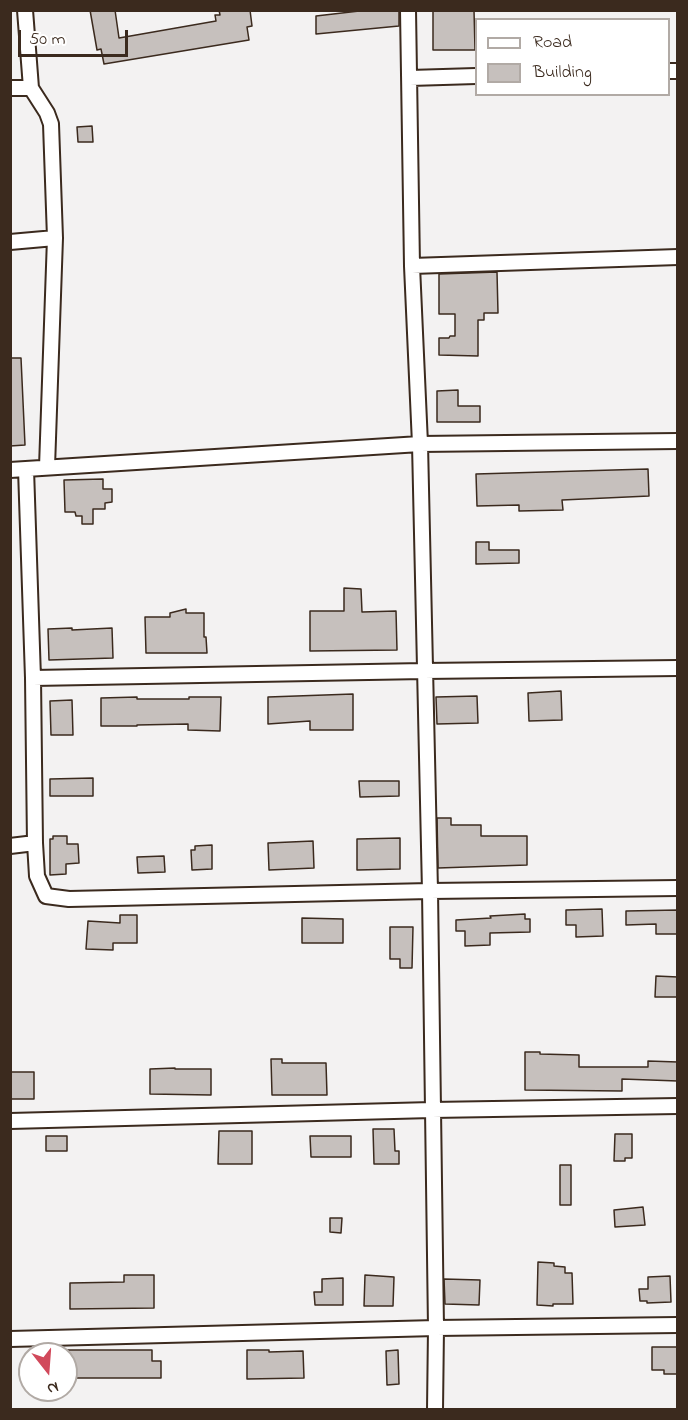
<!DOCTYPE html>
<style>
body{margin:0}
#map{position:relative;width:688px;height:1420px;overflow:hidden;background:#f3f2f2;font-family:"Indie Flower",sans-serif}
canvas{display:block}
.frame{position:absolute;inset:0;border:12px solid #3b2a1e;pointer-events:none}
.legend{position:absolute;left:475px;top:18px;width:195px;height:78px;box-sizing:border-box;background:#fff;border:2px solid #b1aaa5;margin:0;padding:8px 10px;list-style:none;font-size:18px;color:#3b2a1e}
.legend li{display:flex;align-items:center;gap:12px;height:30px}
.legend b{width:30px;border:2px solid #b1aaa5}
.north{position:absolute;left:18px;top:1342px;width:60px;height:60px;box-sizing:border-box;background:#fff;border:2px solid #b1aaa5;border-radius:50%;rotate:163deg;font-size:16px;font-weight:700;line-height:24px;text-align:center;color:#3b2a1e}
.north::after{content:'';display:block;margin:auto;width:21px;height:27px;background:#d1495b;clip-path:polygon(50% 0,100% 100%,50% 72%,0 100%)}
.scale{position:absolute;left:18px;top:30px;width:110px;height:27px;box-sizing:border-box;border:3px solid #3b2a1e;border-top:0;padding-left:8px;font-size:18px;line-height:21px;white-space:nowrap;color:#3b2a1e;-webkit-text-stroke:4px #fff;paint-order:stroke}
</style>
<div id="map">
<canvas width="688" height="1420"></canvas>
<div class="frame"></div>
<ul class="legend">
<li><b style="height:8px;background:#fff"></b>Road</li>
<li><b style="height:16px;background:#c6c0bd"></b>Building</li>
</ul>
<div class="north">N</div>
<div class="scale">50 m</div>
</div>
<script>
const context = document.querySelector('canvas').getContext('2d');
context.lineJoin = 'round';
function paint(path, color) {
  context.fillStyle = color;
  context.fill(path, 'evenodd');
}
function trace(path, color, width, dash) {
  context.strokeStyle = color;
  context.lineWidth = width;
  context.lineCap = dash ? 'butt' : 'round';
  context.setLineDash(dash || []);
  context.stroke(path);
}
const building = new Path2D(`
 M 90,10 L 115,10 L 119,38 L 216,21 L 215,15 L 220,15 L 219,10 L 250,10 L 252,26 L 247,27 L 249,40 L 104,64 L 101,49 L 97,50 Z
 M 368,10 L 399,10 L 399,26 L 316,34 L 316,16 Z
 M 433,10 L 474,10 L 475,50 L 433,50 Z
 M 92,126 L 93,142 L 78,142 L 77,127 Z
 M 497,272 L 498,313 L 484,313 L 484,320 L 478,320 L 478,356 L 439,355 L 439,338 L 449,338 L 450,336 L 455,336 L 455,314 L 439,314 L 439,274 Z
 M 10,358 L 21,358 L 25,445 L 10,446 Z
 M 458,390 L 458,406 L 480,406 L 480,422 L 437,422 L 437,391 Z
 M 648,469 L 649,496 L 562,500 L 563,510 L 519,511 L 519,505 L 477,506 L 476,474 Z
 M 103,479 L 103,489 L 112,489 L 112,502 L 105,503 L 105,509 L 93,509 L 93,524 L 82,524 L 82,516 L 76,516 L 75,512 L 65,512 L 64,480 Z
 M 476,542 L 489,542 L 489,550 L 519,550 L 519,563 L 476,564 Z
 M 344,588 L 361,589 L 362,612 L 396,611 L 397,650 L 310,651 L 310,611 L 344,611 Z
 M 186,609 L 186,613 L 204,613 L 204,637 L 206,637 L 207,653 L 146,653 L 145,617 L 170,617 L 170,613 Z
 M 72,628 L 72,630 L 112,628 L 113,658 L 49,660 L 48,629 Z
 M 561,691 L 562,720 L 529,721 L 528,693 Z
 M 353,694 L 353,730 L 310,730 L 310,721 L 268,724 L 268,697 Z
 M 477,696 L 478,723 L 437,724 L 436,697 Z
 M 137,697 L 137,699 L 189,699 L 189,697 L 221,697 L 220,731 L 188,730 L 188,724 L 137,725 L 137,726 L 101,726 L 101,698 Z
 M 72,700 L 73,735 L 51,735 L 50,701 Z
 M 93,778 L 93,796 L 50,796 L 50,779 Z
 M 359,781 L 399,781 L 399,796 L 360,797 Z
 M 437,818 L 451,818 L 451,825 L 481,825 L 481,836 L 527,836 L 527,865 L 438,868 Z
 M 53,836 L 67,836 L 67,844 L 78,844 L 79,863 L 66,864 L 66,874 L 50,875 L 50,839 L 53,839 Z
 M 400,838 L 400,869 L 357,870 L 357,839 Z
 M 313,841 L 314,868 L 269,870 L 268,843 Z
 M 212,845 L 212,869 L 192,870 L 191,850 L 195,850 L 195,846 Z
 M 164,856 L 165,872 L 138,873 L 137,857 Z
 M 602,909 L 603,936 L 576,937 L 576,925 L 566,925 L 566,910 Z
 M 678,910 L 678,934 L 656,934 L 656,924 L 626,925 L 626,911 Z
 M 525,914 L 525,919 L 530,919 L 530,932 L 490,933 L 490,945 L 465,946 L 465,931 L 456,931 L 456,920 L 491,918 L 490,916 Z
 M 120,915 L 137,915 L 137,943 L 113,943 L 113,950 L 86,949 L 88,921 L 120,923 Z
 M 302,918 L 343,919 L 343,943 L 302,943 Z
 M 390,927 L 413,927 L 412,968 L 400,968 L 400,959 L 390,959 Z
 M 656,976 L 678,977 L 678,997 L 655,997 Z
 M 525,1052 L 540,1052 L 540,1054 L 579,1055 L 579,1067 L 648,1067 L 648,1061 L 678,1062 L 678,1081 L 622,1079 L 622,1091 L 525,1090 Z
 M 271,1059 L 282,1059 L 282,1063 L 326,1063 L 327,1095 L 272,1095 Z
 M 175,1068 L 175,1069 L 211,1069 L 211,1095 L 150,1094 L 150,1069 Z
 M 10,1072 L 34,1072 L 34,1099 L 10,1099 Z
 M 373,1129 L 394,1129 L 395,1151 L 399,1151 L 399,1164 L 374,1164 Z
 M 219,1131 L 252,1131 L 252,1164 L 218,1164 Z
 M 615,1134 L 632,1134 L 632,1158 L 625,1158 L 625,1161 L 614,1161 Z
 M 46,1136 L 67,1136 L 67,1151 L 46,1151 Z
 M 310,1136 L 351,1136 L 351,1157 L 311,1157 Z
 M 560,1165 L 571,1165 L 571,1205 L 560,1205 Z
 M 643,1207 L 645,1225 L 615,1227 L 614,1210 Z
 M 330,1218 L 342,1218 L 341,1233 L 330,1232 Z
 M 538,1262 L 554,1263 L 554,1266 L 565,1267 L 565,1273 L 572,1273 L 573,1304 L 553,1304 L 553,1306 L 537,1305 Z
 M 124,1275 L 154,1275 L 154,1308 L 70,1309 L 70,1283 L 124,1282 Z
 M 365,1275 L 394,1277 L 393,1306 L 364,1306 Z
 M 670,1276 L 671,1302 L 647,1303 L 647,1301 L 640,1301 L 639,1289 L 648,1289 L 648,1277 Z
 M 343,1278 L 343,1305 L 315,1305 L 314,1292 L 322,1292 L 322,1279 Z
 M 444,1279 L 480,1280 L 479,1305 L 445,1304 Z
 M 652,1347 L 678,1347 L 678,1374 L 664,1374 L 664,1370 L 652,1370 Z
 M 66,1350 L 152,1350 L 152,1361 L 161,1361 L 161,1378 L 66,1378 Z
 M 247,1350 L 269,1350 L 269,1352 L 303,1351 L 304,1378 L 247,1379 Z
 M 398,1350 L 399,1384 L 387,1385 L 386,1351 Z`);
paint(building, '#c6c0bd');
trace(building, '#3b2a1e', 1.5);
const street = new Path2D(`
 M 25,10 L 31,88
 M 408,10 L 412,266 L 420,444 L 430,891 L 436,1328 L 435,1410
 M 668,71 L 678,71
 M 410,78 L 476,76
 M 10,88 L 31,88 L 47,113 L 51,124 L 55,238 L 47,467
 M 10,242 L 55,238
 M 412,266 L 678,257
 M 26,469 L 33,678 L 35,843 L 37,876 L 46,896 L 69,899 L 430,891 L 678,888
 M 10,470 L 420,444 L 678,441
 M 33,678 L 424,671 L 678,668
 M 10,846 L 35,843
 M 10,1121 L 432,1110 L 678,1106
 M 10,1339 L 436,1328 L 678,1325`);
trace(street, '#3b2a1e', 18);
trace(street, '#fff', 14);
</script>
